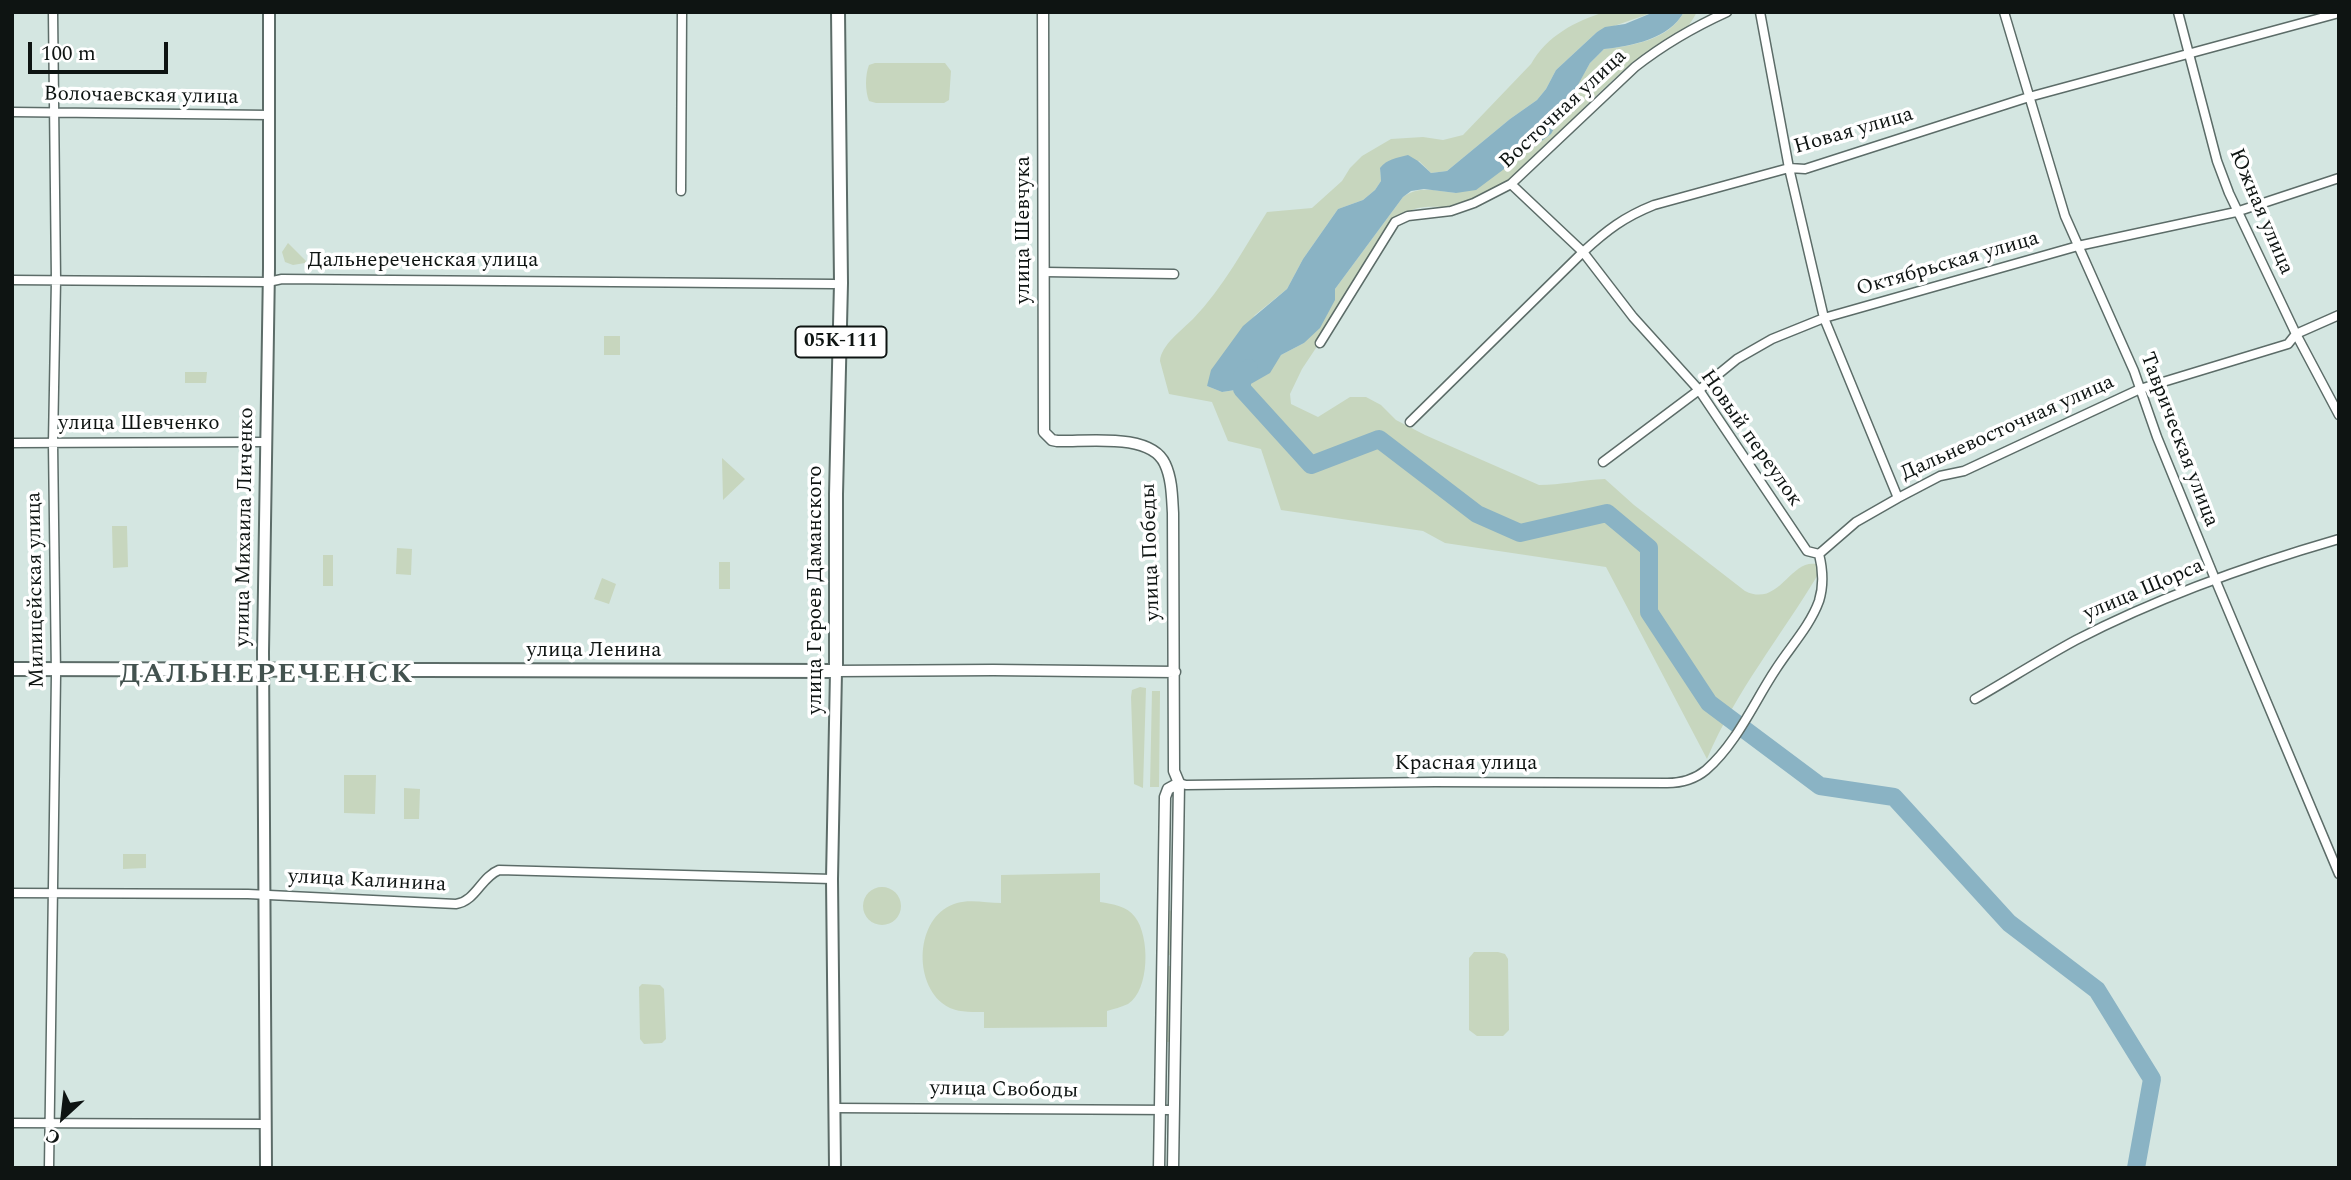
<!DOCTYPE html>
<meta charset="utf-8">
<style>
body{margin:0}
#map{position:relative;width:2351px;height:1180px;overflow:hidden;background:#d4e6e1;font-family:Spectral,serif}
canvas{display:block}
.frame{position:absolute;inset:0;border:14px solid #0e1412;pointer-events:none}
.north{position:absolute;left:28px;top:1082px;width:70px;height:70px;-webkit-text-stroke:5px #fff;paint-order:stroke;rotate:207deg;font-size:19px;font-weight:700;line-height:28px;text-align:center;color:#0e1412}
.north::after{content:'';display:block;margin:auto;width:24px;height:32px;background:#0e1412;clip-path:polygon(50% 0,100% 100%,50% 72%,0 100%)}
.scale{position:absolute;left:28px;top:42px;width:140px;height:32px;box-sizing:border-box;border:4px solid #0e1412;border-top:0;padding-left:9px;font-size:21px;line-height:24px;white-space:nowrap;color:#0e1412;-webkit-text-stroke:5px #fff;paint-order:stroke}
</style>
<div id="map">
<canvas width="2351" height="1180"></canvas>
<div class="frame"></div>
<div class="north">С</div>
<div class="scale">100 m</div>
</div>
<script>
const context = document.querySelector('canvas').getContext('2d');
context.lineJoin = 'round';
function paint(path, color) {
  context.fillStyle = color;
  context.fill(path, 'evenodd');
}
function trace(path, color, width, dash) {
  context.strokeStyle = color;
  context.lineWidth = width;
  context.lineCap = dash ? 'butt' : 'round';
  context.setLineDash(dash || []);
  context.stroke(path);
}
function write(font, color, halo, rows, align = 'center') {
  context.font = font + ' Spectral,serif';
  context.lineWidth = 7;
  context.setLineDash([]);
  context.textBaseline = 'middle';
  context.strokeStyle = halo;
  context.fillStyle = color;
  for (const [text, x, y, turn = 0] of rows) {
    context.save();
    context.translate(x, y);
    context.rotate((+turn || 0) * Math.PI / 180);
    context.textAlign = isNaN(turn) ? turn : align;
    if (halo) context.strokeText(text, 0, 0);
    context.fillText(text, 0, 0);
    context.restore();
  }
}
paint(new Path2D(`
 M 1605,12 L 1654,12 L 1597,32 L 1556,70 L 1546,89 L 1537,100 L 1510,119 L 1447,171 L 1431,173 L 1419,161 L 1380,168 L 1381,181 L 1375,190 L 1363,200 L 1338,209 L 1303,259 L 1287,289 L 1255,315 L 1207,386 L 1222,392 L 1242,389 L 1281,355 L 1304,343 L 1335,294 L 1335,289 L 1403,197 C 1420,185 1436,191 1456,193 L 1563,111 L 1590,63 L 1604,49 C 1632,46 1669,40 1684,12 L 1697,12 C 1687,31 1674,42 1656,53 C 1647,57 1640,57 1632,63 C 1600,90 1572,120 1543,149 C 1523,169 1504,191 1477,203 C 1454,214 1425,199 1405,214 L 1302,369 L 1290,394 L 1291,404 L 1318,417 L 1350,397 L 1366,397 L 1381,405 L 1396,420 L 1425,435 L 1539,485 C 1561,485 1582,480 1605,479 L 1634,505 L 1745,591 C 1779,608 1790,559 1816,564 L 1819,573 C 1782,635 1735,692 1707,759 L 1606,567 L 1445,543 L 1423,531 L 1281,510 L 1261,449 L 1228,441 L 1212,402 L 1169,394 L 1160,361 C 1161,345 1182,330 1193,319 C 1223,288 1244,248 1267,212 L 1312,208 L 1342,181 L 1350,168 L 1362,156 L 1391,139 L 1423,137 L 1443,140 L 1463,135 L 1531,64 C 1547,36 1575,21 1605,12 Z
 M 875,63 L 945,63 L 951,71 L 949,100 L 944,103 L 876,103 L 869,101 C 865,91 865,75 869,65 Z
 M 288,243 L 306,261 L 305,263 L 293,265 L 285,262 L 282,252 Z
 M 604,336 L 620,336 L 620,355 L 604,355 Z
 M 185,372 L 207,372 L 206,383 L 185,383 Z
 M 722,458 L 745,479 L 723,500 Z
 M 112,526 L 127,526 L 128,567 L 113,568 Z
 M 397,548 L 412,549 L 411,575 L 396,574 Z
 M 323,555 L 333,555 L 333,586 L 323,586 Z
 M 719,562 L 730,562 L 730,589 L 719,589 Z
 M 602,578 L 616,584 L 609,604 L 594,599 Z
 M 1140,687 L 1146,688 L 1143,788 L 1134,784 L 1131,697 L 1132,690 Z
 M 1152,691 L 1160,691 L 1159,787 L 1150,787 Z
 M 344,775 L 376,775 L 375,814 L 344,813 Z
 M 404,788 L 420,789 L 419,819 L 404,819 Z
 M 123,854 L 146,854 L 146,868 L 123,869 Z
 M 1100,873 L 1100,902 C 1113,904 1127,906 1135,917 C 1150,936 1150,990 1128,1004 C 1122,1007 1113,1009 1107,1011 L 1107,1027 L 984,1028 L 984,1012 C 970,1012 954,1013 942,1003 C 912,978 917,914 957,903 C 970,899 988,903 1001,903 L 1001,875 Z
 M863 906a19 19 0 1 1 38 0a19 19 0 1 1-38 0Z
 M 1167,910 L 1172,911 L 1172,955 L 1167,955 Z
 M 1474,952 L 1498,952 L 1505,954 L 1508,959 L 1509,1030 L 1503,1036 L 1477,1036 L 1469,1030 L 1469,958 Z
 M 1166,966 L 1172,966 L 1171,1042 L 1165,1042 Z
 M 642,984 L 660,985 L 664,989 L 666,1039 L 662,1043 L 644,1044 L 640,1039 L 639,987 Z`), '#c7d6be');
paint(new Path2D(`
 M 1654,12 L 1684,12 C 1669,39 1632,46 1604,49 L 1590,63 L 1551,134 L 1476,190 L 1456,193 L 1424,189 L 1411,191 L 1403,197 L 1335,289 L 1335,300 L 1320,328 L 1304,343 L 1281,355 L 1270,373 L 1242,389 L 1222,392 L 1207,386 L 1211,370 L 1243,326 L 1287,289 L 1303,259 L 1338,209 L 1363,200 L 1375,190 L 1381,181 L 1380,168 C 1387,159 1397,158 1408,155 L 1418,161 L 1431,173 L 1447,171 L 1510,119 L 1537,100 L 1546,89 L 1556,70 L 1597,32 L 1605,27 L 1625,24 Z`), '#8ab3c4');
trace(new Path2D(`
 M 1249,368 L 1242,376 L 1242,389 L 1311,465 L 1379,439 L 1477,514 L 1520,533 L 1607,513 L 1649,548 L 1649,612 L 1709,703 L 1820,786 L 1894,797 L 2009,923 L 2097,990 L 2152,1079 L 2136,1168`), '#8ab3c4', 18);
const minor = new Path2D(`
 M 1760,12 L 1789,168 L 1824,318 L 1898,498
 M 2004,12 L 2065,216 L 2134,371 L 2157,437 L 2215,579 L 2339,874
 M 2178,12 L 2217,161 L 2229,193 L 2296,334 L 2339,415
 M 12,112 L 269,115
 M 1511,184 L 1583,252 L 1633,317 L 1699,390 L 1807,551 L 1819,554
 M 681,191 L 682,12
 M 1045,272 L 1174,274
 M 12,280 L 268,282 L 282,279 L 834,284
 M 1320,343 L 1395,222 L 1408,216 L 1451,211 L 1474,203 L 1511,184 L 1635,67 C 1663,45 1694,27 1727,12
 M 1410,422 L 1583,252 C 1607,230 1624,217 1654,205 L 1789,168 L 1805,169 L 2029,97 L 2339,13
 M 12,443 L 266,442
 M 1603,462 L 1699,390 L 1737,359 L 1772,339 L 1824,318 L 2078,246 L 2236,212 L 2339,178
 M 1819,554 L 1856,522 L 1898,498 L 1940,476 L 1964,471 L 2140,389 L 2288,344 L 2296,334 L 2339,315
 M 1975,699 C 2008,680 2041,659 2076,640 C 2159,597 2249,565 2339,539
 M 1179,783 L 1186,785 L 1435,782 L 1667,783 C 1682,783 1694,780 1706,770 C 1737,743 1754,702 1776,669 C 1790,647 1810,626 1819,601 C 1824,585 1823,570 1819,554
 M 12,893 L 248,894 L 456,904 C 476,901 481,877 499,870 L 832,879
 M 835,1108 L 1173,1110
 M 12,1123 L 266,1124
 M 49,1168 L 56,675 L 53,443 L 56,280 L 53,12`);
const tertiary = new Path2D(`
 M 1043,12 L 1044,432 L 1052,440 L 1057,441 C 1086,442 1151,432 1165,464 C 1172,479 1172,497 1173,513 L 1174,771 L 1179,783 L 1173,1168
 M 836,671 L 993,670 L 1175,672
 M 1159,1168 L 1165,797 L 1168,789 L 1179,783`);
const secondary = new Path2D(`
 M 266,1168 L 263,652 L 269,268 L 269,12
 M 835,1168 L 832,879 L 836,671`);
const primary = new Path2D(`
 M 12,669 L 836,671 L 836,494 L 841,283 L 838,12`);
trace(minor, '#5c6c68', 11);
trace(tertiary, '#5c6c68', 13);
trace(secondary, '#5c6c68', 14);
trace(primary, '#5c6c68', 16);
trace(minor, '#fff', 8);
trace(tertiary, '#fff', 10);
trace(secondary, '#fff', 10);
trace(primary, '#fff', 12);
for (const [x, y, w] of [
 [841,342,91]
]) {
  const box = new Path2D();
  box.roundRect(x - w / 2, y - 15.5, w, 31, 5);
  context.fillStyle = '#fff';
  context.fill(box);
  trace(box, '#0e1412', 2);
}
write('bold 19px', '#0e1412', null, [
 ["05К-111",841,342]
]);
write('21px', '#0e1412', '#fff', [
 ["Волочаевская улица",141,97,1],
 ["Восточная улица",1564,110,-43],
 ["Новая улица",1854,132,-16],
 ["Южная улица",2260,212,67],
 ["улица Шевчука",1025,230,-90],
 ["Дальнереченская улица",423,262],
 ["Октябрьская улица",1948,265,-16],
 ["улица Шевченко",139,425],
 ["Дальневосточная улица",2008,429,-24],
 ["Новый переулок",1750,439,55],
 ["Таврическая улица",2178,440,69],
 ["улица Михаила Личенко",246,527,-89],
 ["улица Победы",1152,552,-92],
 ["Милицейская улица",37,590,-91],
 ["улица Героев Даманского",817,590,-90],
 ["улица Щорса",2144,591,-23],
 ["улица Ленина",594,652],
 ["Красная улица",1466,765],
 ["улица Калинина",367,882,3],
 ["улица Свободы",1004,1091,1]
]);
context.letterSpacing = '2px';
write('bold 28px', '#43524f', '#fff', [
 ["ДАЛЬНЕРЕЧЕНСК",267,677]
]);
context.letterSpacing = '0px';
</script>
